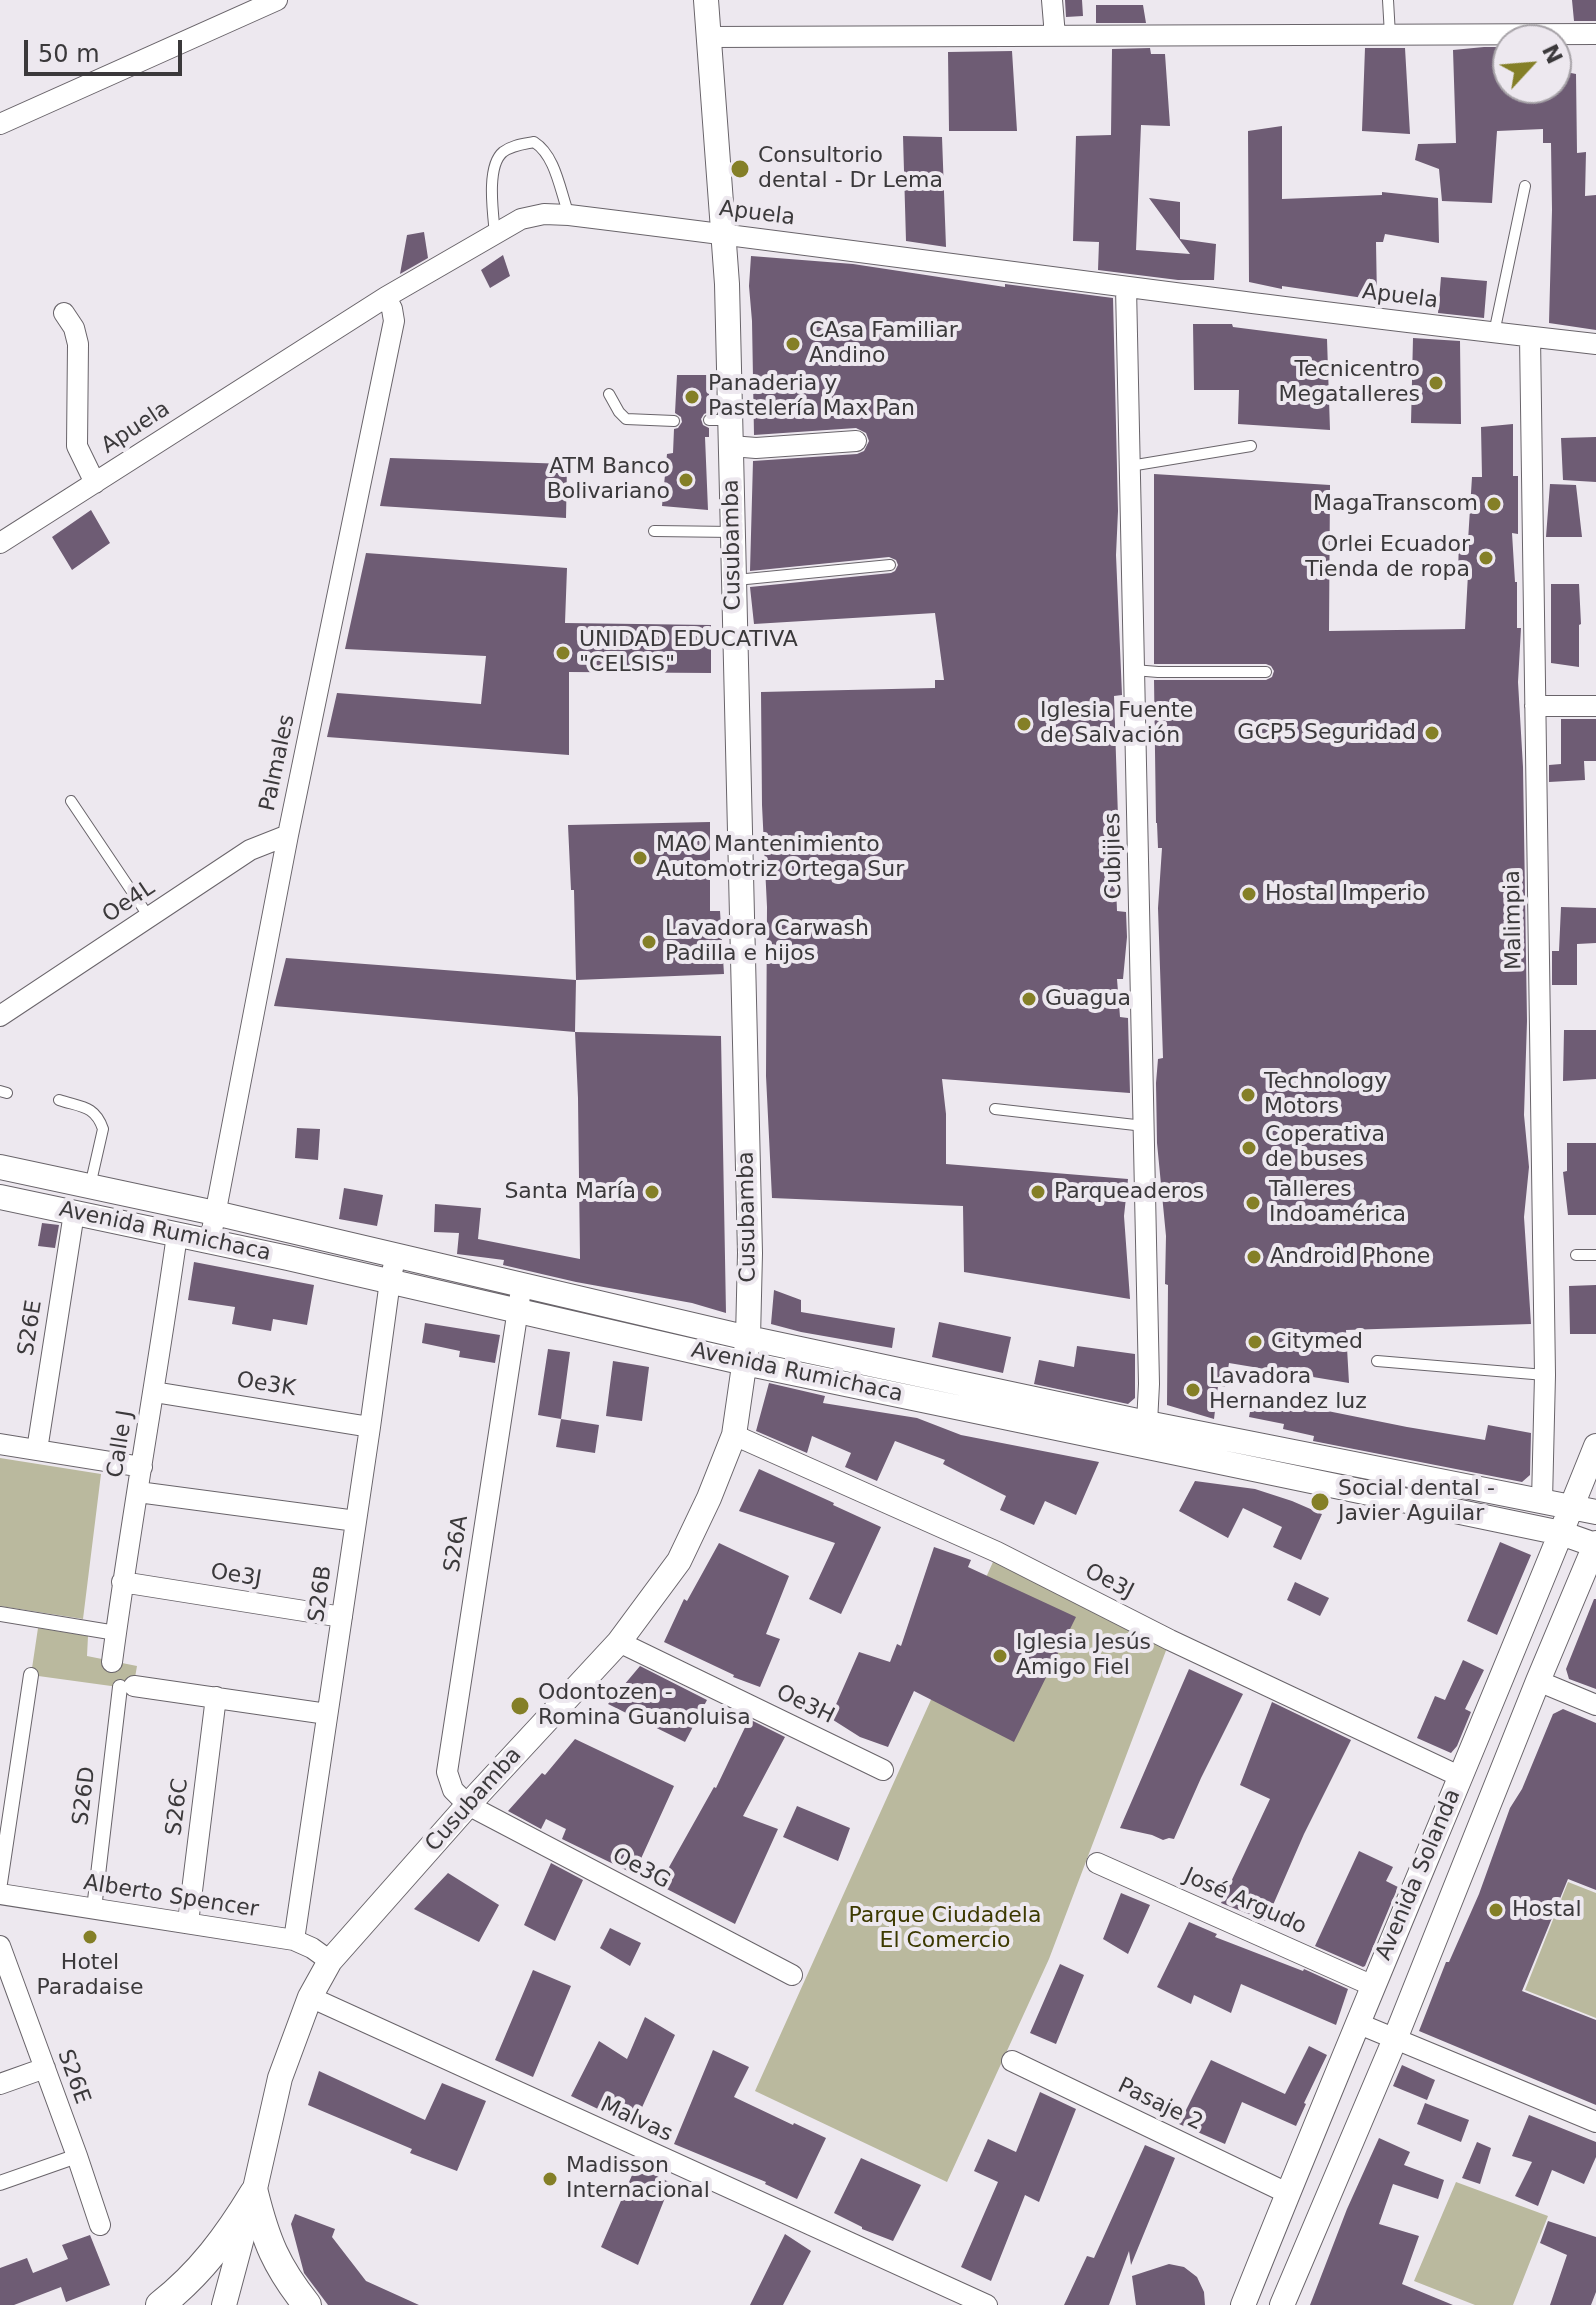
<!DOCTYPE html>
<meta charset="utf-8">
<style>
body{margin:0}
#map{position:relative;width:1596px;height:2305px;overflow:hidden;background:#ede8ef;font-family:"DejaVu Sans",sans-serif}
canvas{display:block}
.north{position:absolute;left:1492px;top:24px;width:80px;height:80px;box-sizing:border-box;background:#ede8ef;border:2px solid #a6a2a7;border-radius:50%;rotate:64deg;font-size:22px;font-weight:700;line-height:32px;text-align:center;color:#3b393b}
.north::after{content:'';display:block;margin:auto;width:28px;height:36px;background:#847f27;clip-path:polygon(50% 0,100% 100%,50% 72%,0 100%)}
.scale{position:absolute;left:24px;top:40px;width:158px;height:36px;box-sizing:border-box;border:4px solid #3b393b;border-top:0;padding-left:10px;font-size:24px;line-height:28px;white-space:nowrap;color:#3b393b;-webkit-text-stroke:6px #ede8ef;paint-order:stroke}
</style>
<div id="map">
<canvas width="1596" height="2305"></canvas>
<div class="north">N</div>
<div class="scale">50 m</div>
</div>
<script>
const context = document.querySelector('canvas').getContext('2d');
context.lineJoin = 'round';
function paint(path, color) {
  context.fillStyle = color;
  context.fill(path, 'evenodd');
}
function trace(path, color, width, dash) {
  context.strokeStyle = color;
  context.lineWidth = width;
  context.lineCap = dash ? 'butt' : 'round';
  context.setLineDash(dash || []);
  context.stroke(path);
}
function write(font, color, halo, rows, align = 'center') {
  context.font = font + ' "DejaVu Sans",sans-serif';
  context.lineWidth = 8;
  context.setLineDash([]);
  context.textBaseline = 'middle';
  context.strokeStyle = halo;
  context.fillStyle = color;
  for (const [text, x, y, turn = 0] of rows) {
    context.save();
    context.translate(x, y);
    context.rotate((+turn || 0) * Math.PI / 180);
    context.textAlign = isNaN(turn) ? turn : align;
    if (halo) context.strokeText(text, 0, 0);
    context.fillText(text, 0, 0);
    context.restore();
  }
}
paint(new Path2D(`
 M 0,1458 L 101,1474 L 83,1619 L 0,1606 Z
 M 997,1553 L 1170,1640 L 1049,1959 L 947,2182 L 755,2091 Z
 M 38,1628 L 88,1636 L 87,1656 L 137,1666 L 133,1689 L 31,1675 Z
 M 1568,1882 L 1596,1893 L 1596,2018 L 1525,1990 Z
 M 1456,2182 L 1548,2216 L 1513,2305 L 1475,2305 L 1414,2281 Z`), '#bab99e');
paint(new Path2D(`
 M 1065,0 L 1082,0 L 1083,16 L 1066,17 Z
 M 1572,0 L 1596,0 L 1596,21 L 1574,21 Z
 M 1096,5 L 1143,5 L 1146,23 L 1096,23 Z
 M 1484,47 L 1508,47 L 1508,88 L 1556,88 L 1556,70 L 1576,74 L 1577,153 L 1586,152 L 1585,196 L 1596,195 L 1596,330 L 1549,323 L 1552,210 L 1551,143 L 1543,143 L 1543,129 L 1497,131 L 1492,203 L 1442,201 L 1439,169 L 1415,160 L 1418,144 L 1456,143 L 1453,50 Z
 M 1150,48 L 1151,54 L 1165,54 L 1170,126 L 1141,125 L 1136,250 L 1190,254 L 1149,198 L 1180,202 L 1180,239 L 1216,244 L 1214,280 L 1178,280 L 1098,270 L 1099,242 L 1073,241 L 1076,136 L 1111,135 L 1112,49 Z
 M 1365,48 L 1405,48 L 1410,134 L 1362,131 Z
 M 1012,51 L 1017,131 L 949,131 L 948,52 Z
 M 1282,126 L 1282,199 L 1382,195 L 1382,192 L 1438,198 L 1439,243 L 1385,234 L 1383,242 L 1376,242 L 1377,300 L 1282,286 L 1282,289 L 1249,282 L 1248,131 Z
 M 903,136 L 942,137 L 946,247 L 906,241 Z
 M 424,232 L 428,258 L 400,274 L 407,235 Z
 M 503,255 L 510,276 L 490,288 L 481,270 Z
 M 751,256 L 853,264 L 1005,287 L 1005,284 L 1113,298 L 1118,511 L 1116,555 L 1122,695 L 1114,696 L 1118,817 L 1115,858 L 1117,911 L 1126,912 L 1127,937 L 1123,979 L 1117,979 L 1120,1017 L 1128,1018 L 1130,1093 L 942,1079 L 946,1114 L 946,1164 L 1128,1179 L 1124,1216 L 1130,1299 L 964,1272 L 963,1206 L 772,1198 L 766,1076 L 767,907 L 762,805 L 761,692 L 935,688 L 935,680 L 944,680 L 935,613 L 754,624 L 750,587 L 891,573 L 895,571 L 898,565 L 896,560 L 889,557 L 750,571 L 753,461 L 857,454 L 864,451 L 869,441 L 866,433 L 856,428 L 754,435 L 752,321 L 749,286 Z
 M 1441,277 L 1487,281 L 1484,318 L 1438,313 Z
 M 1193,324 L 1232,324 L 1233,327 L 1327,339 L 1330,430 L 1238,424 L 1239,390 L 1194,390 Z
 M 1413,338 L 1460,341 L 1461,424 L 1411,423 Z
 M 677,375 L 709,375 L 709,412 L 704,414 L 701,419 L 703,425 L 709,428 L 709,437 L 705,437 L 708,510 L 662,506 L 667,454 L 673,453 L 674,429 L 678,428 L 682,422 L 681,417 L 675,413 Z
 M 1513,424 L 1513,476 L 1518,476 L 1518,534 L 1512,533 L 1515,582 L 1517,582 L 1517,628 L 1521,628 L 1518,682 L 1523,767 L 1527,1021 L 1524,1115 L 1529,1167 L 1524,1217 L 1531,1324 L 1346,1330 L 1349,1383 L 1229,1363 L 1225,1387 L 1218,1386 L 1214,1419 L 1167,1405 L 1168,1285 L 1165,1284 L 1166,1236 L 1157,1143 L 1156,1083 L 1158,1059 L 1163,1058 L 1158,908 L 1162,848 L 1158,848 L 1157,823 L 1156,823 L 1154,680 L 1266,680 L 1272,677 L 1274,671 L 1271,666 L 1266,664 L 1154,664 L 1154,474 L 1330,485 L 1329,631 L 1465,629 L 1468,574 L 1458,574 L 1459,540 L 1468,541 L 1472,477 L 1482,477 L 1481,427 Z
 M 1596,437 L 1596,482 L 1563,480 L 1561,438 Z
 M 390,458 L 567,464 L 566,518 L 380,506 Z
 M 1550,484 L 1576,485 L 1582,537 L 1546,537 Z
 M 91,510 L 110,543 L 72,570 L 52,537 Z
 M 366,553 L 567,568 L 565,623 L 711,625 L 711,673 L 569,672 L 569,755 L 327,737 L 337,693 L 481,704 L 486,656 L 345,649 Z
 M 1551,584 L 1579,584 L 1581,624 L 1579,625 L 1579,667 L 1551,663 Z
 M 1561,719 L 1596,719 L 1596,761 L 1584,761 L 1585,780 L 1549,782 L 1549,765 L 1561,764 Z
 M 710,822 L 710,911 L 720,911 L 724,974 L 576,980 L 574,890 L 571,890 L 568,825 Z
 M 1561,907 L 1596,908 L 1596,943 L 1577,944 L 1577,985 L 1552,985 L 1552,951 L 1559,951 Z
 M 286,958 L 576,980 L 575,1032 L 274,1006 Z
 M 1564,1030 L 1596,1030 L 1596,1079 L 1563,1081 Z
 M 575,1032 L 721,1036 L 726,1313 L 692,1303 L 576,1282 L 503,1265 L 504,1260 L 457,1254 L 459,1233 L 434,1232 L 435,1204 L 481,1208 L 478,1239 L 580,1259 L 578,1098 Z
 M 297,1128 L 320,1129 L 318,1160 L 295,1158 Z
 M 1567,1143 L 1596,1143 L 1596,1215 L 1568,1215 L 1563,1172 L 1567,1171 Z
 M 344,1188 L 383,1195 L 377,1226 L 339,1219 Z
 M 42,1223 L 59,1225 L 55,1248 L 38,1246 Z
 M 194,1262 L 314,1285 L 307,1325 L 273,1319 L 271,1331 L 232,1324 L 235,1307 L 188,1300 Z
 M 1596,1285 L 1596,1334 L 1570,1334 L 1569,1286 Z
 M 774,1290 L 801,1300 L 801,1312 L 895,1328 L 892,1348 L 801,1332 L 771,1324 Z
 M 939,1322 L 1011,1337 L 1003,1373 L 932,1357 Z
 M 425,1323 L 500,1335 L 495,1363 L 459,1357 L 460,1351 L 422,1343 Z
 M 1077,1346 L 1135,1354 L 1135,1398 L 1128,1404 L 1034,1384 L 1039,1360 L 1074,1367 Z
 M 548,1349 L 570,1352 L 561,1419 L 538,1415 Z
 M 613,1361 L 649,1367 L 642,1421 L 606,1416 Z
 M 769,1383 L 825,1396 L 823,1403 L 917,1418 L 961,1435 L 1099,1462 L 1076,1515 L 1045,1501 L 1034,1525 L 1000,1510 L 1006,1496 L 943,1464 L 945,1460 L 895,1441 L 877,1481 L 845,1467 L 851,1453 L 812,1436 L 807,1453 L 756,1431 Z
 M 1253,1396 L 1407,1427 L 1485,1440 L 1488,1425 L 1531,1433 L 1530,1475 L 1522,1482 L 1313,1441 L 1314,1436 L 1283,1429 L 1284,1424 L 1249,1417 Z
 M 561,1419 L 599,1425 L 595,1453 L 556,1447 Z
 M 759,1469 L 834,1503 L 833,1505 L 881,1527 L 841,1614 L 809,1599 L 835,1543 L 739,1511 Z
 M 1195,1481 L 1255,1489 L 1292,1501 L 1322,1514 L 1301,1560 L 1273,1547 L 1282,1527 L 1243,1508 L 1228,1538 L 1179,1511 Z
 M 1500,1542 L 1531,1555 L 1497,1635 L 1467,1621 Z
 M 719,1543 L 789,1576 L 766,1634 L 780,1639 L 760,1687 L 733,1677 L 734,1675 L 664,1642 L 684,1599 L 687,1601 Z
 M 934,1547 L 971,1560 L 968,1567 L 1076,1617 L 1014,1742 L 914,1691 L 888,1747 L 860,1737 L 830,1718 L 859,1652 L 890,1662 L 897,1644 L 901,1646 Z
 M 1295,1582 L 1329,1598 L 1320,1616 L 1287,1600 Z
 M 1594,1599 L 1596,1599 L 1596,1689 L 1569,1679 L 1566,1669 Z
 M 1463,1660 L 1484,1670 L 1465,1709 L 1471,1712 L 1457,1746 L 1451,1753 L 1417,1738 L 1435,1696 L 1445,1700 Z
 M 640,1666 L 707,1700 L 685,1742 L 608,1704 Z
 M 1189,1669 L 1243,1694 L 1201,1778 L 1174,1839 L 1169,1838 L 1163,1840 L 1152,1835 L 1120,1828 Z
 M 1272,1702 L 1351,1740 L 1304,1834 L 1266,1921 L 1221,1903 L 1270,1799 L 1240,1785 Z
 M 1563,1709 L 1596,1723 L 1596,1890 L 1568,1879 L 1522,1991 L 1596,2020 L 1596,2105 L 1419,2031 L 1446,1962 L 1449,1962 L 1479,1894 L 1510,1808 L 1522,1789 L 1553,1714 Z
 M 749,1719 L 785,1737 L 743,1816 L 778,1829 L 735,1924 L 659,1885 L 714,1787 L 716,1788 Z
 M 575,1739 L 674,1786 L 634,1874 L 562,1839 L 566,1829 L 546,1819 L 541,1829 L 508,1811 L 542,1773 L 545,1775 Z
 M 797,1806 L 850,1828 L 838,1861 L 783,1837 Z
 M 1359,1851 L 1393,1867 L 1386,1881 L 1398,1887 L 1365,1966 L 1363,1967 L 1315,1946 Z
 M 551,1863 L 583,1880 L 555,1941 L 524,1925 Z
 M 448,1873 L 499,1905 L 479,1942 L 414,1909 Z
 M 1121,1893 L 1150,1905 L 1128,1954 L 1103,1939 Z
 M 1189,1922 L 1217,1934 L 1215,1937 L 1303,1971 L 1304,1969 L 1348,1989 L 1336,2025 L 1241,1984 L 1231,2013 L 1194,1995 L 1191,2004 L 1157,1987 Z
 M 610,1928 L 641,1943 L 630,1966 L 600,1948 Z
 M 1060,1964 L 1084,1975 L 1056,2044 L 1030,2033 Z
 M 533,1970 L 571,1986 L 533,2077 L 495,2060 Z
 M 645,2017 L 675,2035 L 634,2125 L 602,2106 L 600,2110 L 571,2096 L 599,2041 L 627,2059 Z
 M 1309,2046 L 1327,2055 L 1304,2103 L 1306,2104 L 1296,2126 L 1242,2102 L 1225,2144 L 1179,2124 L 1211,2060 L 1285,2094 Z
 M 713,2050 L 749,2067 L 734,2097 L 793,2125 L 794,2123 L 826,2138 L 797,2199 L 765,2184 L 766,2182 L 674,2144 Z
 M 1402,2065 L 1435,2080 L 1427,2100 L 1393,2086 Z
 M 319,2071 L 425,2120 L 442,2083 L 486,2101 L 457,2171 L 410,2153 L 412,2149 L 308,2105 Z
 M 1040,2092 L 1076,2109 L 1039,2202 L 1025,2195 L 991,2281 L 961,2267 L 998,2182 L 974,2171 L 988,2139 L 1016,2152 Z
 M 1425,2103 L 1469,2120 L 1461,2142 L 1417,2124 Z
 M 1529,2115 L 1596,2142 L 1596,2157 L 1584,2184 L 1552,2170 L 1538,2206 L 1515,2196 L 1532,2162 L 1512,2156 Z
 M 1379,2138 L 1410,2152 L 1404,2165 L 1444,2180 L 1438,2199 L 1393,2184 L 1379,2224 L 1419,2236 L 1402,2284 L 1453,2305 L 1310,2305 L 1347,2209 Z
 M 1477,2142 L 1491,2148 L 1480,2184 L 1462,2178 Z
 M 1145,2145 L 1175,2158 L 1131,2265 L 1129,2251 L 1109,2305 L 1064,2305 L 1087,2256 L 1094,2258 Z
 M 861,2158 L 921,2185 L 893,2241 L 862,2229 L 862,2227 L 834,2213 Z
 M 636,2166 L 671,2183 L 638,2265 L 601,2247 Z
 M 295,2214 L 335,2229 L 332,2237 L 366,2281 L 419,2305 L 328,2305 L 304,2273 L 291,2224 Z
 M 1548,2221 L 1596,2237 L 1596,2292 L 1591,2305 L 1550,2305 L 1567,2255 L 1540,2243 Z
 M 785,2234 L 811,2251 L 783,2305 L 750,2305 Z
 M 90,2235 L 110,2285 L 66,2302 L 61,2287 L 14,2305 L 0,2305 L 0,2268 L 27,2258 L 33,2273 L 68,2259 L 62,2245 Z
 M 1169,2264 L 1184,2267 L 1197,2277 L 1204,2292 L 1205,2305 L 1136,2305 L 1132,2276 Z`), '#6e5c74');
const service = new Path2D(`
 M 1388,0 L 1390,35
 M 495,234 C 493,213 486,166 503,152 C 512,145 524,144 534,142 C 556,156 560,191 569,215
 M 1494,333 L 1525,186
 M 609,394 L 619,412 L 626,419 L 674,421
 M 709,420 L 730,420
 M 1130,466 L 1251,446
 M 654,531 L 733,532
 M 736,580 L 890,565
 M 1134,670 L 1158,672 L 1266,672
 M 71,801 L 149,917
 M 0,1091 L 7,1093
 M 59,1100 C 80,1107 95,1105 103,1129 L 90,1186
 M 995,1109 L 1144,1126
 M 1576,1255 L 1596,1255
 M 1377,1361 L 1545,1375`);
const pedestrian = new Path2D(`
 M 0,1614 L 116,1633
 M 0,1883 L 31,1675
 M 94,1909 L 120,1687
 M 0,2183 L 77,2156`);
const minor = new Path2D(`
 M 1052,0 L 1055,36
 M 709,37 L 1596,34
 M 0,124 L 277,0
 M 1126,287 L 1149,1384 L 1147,1423
 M 64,313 L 74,328 L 78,344 L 77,446 L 95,483
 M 1530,337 L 1545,1375 L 1542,1501
 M 731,446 L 756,448 L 856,441
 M 0,543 L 386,297 L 521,219 L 544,214 L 569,215 C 911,257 1253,306 1596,344
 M 1535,706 L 1596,706
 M 0,1016 L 250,850 L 288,835
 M 210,1241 L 288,835 L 394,321 L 392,309 L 386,297
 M 520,1296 L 447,1772 L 453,1790 L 468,1805 L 792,1975
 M 154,1392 L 370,1427
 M 734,1435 L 997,1552 L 1170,1640 L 1461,1777
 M 0,1444 L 142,1467
 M 37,1450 L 74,1213
 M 138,1492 L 356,1521
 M 122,1582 L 342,1617
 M 619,1642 L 883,1770
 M 112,1662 C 131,1519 157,1377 177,1235
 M 1538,1681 L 1596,1705
 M 134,1686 L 327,1714
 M 1097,1863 L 1373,1986
 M 0,1894 L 294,1940 L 312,1948 L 330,1961
 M 188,1923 L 216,1697
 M 294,1940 L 370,1427 L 390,1281 L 396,1255
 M 0,1946 L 77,2156 L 100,2225
 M 310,1997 L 987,2305
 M 1357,2023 L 1596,2122
 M 1012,2061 L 1287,2193
 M 0,2084 L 45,2068`);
const tertiary = new Path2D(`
 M 0,1167 L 215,1213 L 748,1338 L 1147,1423 L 1596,1512
 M 0,1197 L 288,1258 L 745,1363 L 1561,1533 L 1595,1545
 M 224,2305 L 254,2193 L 280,2078 L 310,1997 L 330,1961 L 468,1805 L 619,1642 L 679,1561 L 709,1498 L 734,1435 L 748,1338 L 750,1253 L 727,284 L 706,0
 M 1243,2305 C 1358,2017 1481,1733 1596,1446
 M 1282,2305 L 1395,2039 L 1538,1681 L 1596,1543`);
const secondary = new Path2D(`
 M 254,2193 C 266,2241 276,2266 307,2305
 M 160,2305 C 200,2274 228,2236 254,2193`);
trace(service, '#69646a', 12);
trace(pedestrian, '#69646a', 16);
trace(minor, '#69646a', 22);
trace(tertiary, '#69646a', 26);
trace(secondary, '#69646a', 30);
trace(service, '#fff', 10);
trace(pedestrian, '#fff', 14);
trace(minor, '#fff', 20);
trace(tertiary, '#fff', 24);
trace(secondary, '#fff', 28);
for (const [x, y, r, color] of [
 [740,169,10,"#847f27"],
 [793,344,8,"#847f27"],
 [1436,383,8,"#847f27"],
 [692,397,8,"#847f27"],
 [686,480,8,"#847f27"],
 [1494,504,8,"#847f27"],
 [1486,558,8,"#847f27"],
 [563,653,8,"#847f27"],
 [1024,724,8,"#847f27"],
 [1432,733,8,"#847f27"],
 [640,858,8,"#847f27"],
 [1249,894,8,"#847f27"],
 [649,942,8,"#847f27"],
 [1029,999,8,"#847f27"],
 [1248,1095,8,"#847f27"],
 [1249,1148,8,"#847f27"],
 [652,1192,8,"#847f27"],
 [1038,1192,8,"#847f27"],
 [1253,1203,8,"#847f27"],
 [1254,1257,8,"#847f27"],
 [1255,1342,8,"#847f27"],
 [1193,1390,8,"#847f27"],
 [1320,1502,10,"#847f27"],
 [1000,1656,8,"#847f27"],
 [520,1706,10,"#847f27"],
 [1496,1910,8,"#847f27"],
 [90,1937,8,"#847f27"],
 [550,2179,8,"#847f27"]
]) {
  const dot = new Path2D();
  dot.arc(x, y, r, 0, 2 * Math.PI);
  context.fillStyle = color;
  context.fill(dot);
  trace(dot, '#ede8ef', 3);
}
write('22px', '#3b393b', '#ede8ef', [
 ["Consultorio",758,156],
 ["dental - Dr Lema",758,181],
 ["CAsa Familiar",809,331],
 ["Andino",809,356],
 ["Tecnicentro",1420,370,"right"],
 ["Megatalleres",1420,395,"right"],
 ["Panaderia y",708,384],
 ["Pastelería Max Pan",708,409],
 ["ATM Banco",670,467,"right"],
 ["Bolivariano",670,492,"right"],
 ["MagaTranscom",1478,504,"right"],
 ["Orlei Ecuador",1470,545,"right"],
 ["Tienda de ropa",1470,570,"right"],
 ["UNIDAD EDUCATIVA",579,640],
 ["\"CELSIS\"",579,665],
 ["Iglesia Fuente",1040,711],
 ["de Salvación",1040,736],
 ["GCP5 Seguridad",1416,733,"right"],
 ["MAO Mantenimiento",656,845],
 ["Automotriz Ortega Sur",656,870],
 ["Hostal Imperio",1265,894],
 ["Lavadora Carwash",665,929],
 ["Padilla e hijos",665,954],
 ["Guagua",1045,999],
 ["Technology",1264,1082],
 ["Motors",1264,1107],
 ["Coperativa",1265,1135],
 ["de buses",1265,1160],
 ["Talleres",1269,1190],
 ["Indoamérica",1269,1215],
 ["Santa María",636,1192,"right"],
 ["Parqueaderos",1054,1192],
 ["Android Phone",1270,1257],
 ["Citymed",1271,1342],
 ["Lavadora",1209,1377],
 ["Hernandez luz",1209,1402],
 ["Social dental -",1338,1489],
 ["Javier Aguilar",1338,1514],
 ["Iglesia Jesús",1016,1643],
 ["Amigo Fiel",1016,1668],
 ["Odontozen -",538,1693],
 ["Romina Guanoluisa",538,1718],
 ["Hostal",1512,1910],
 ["Hotel",90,1963,"center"],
 ["Paradaise",90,1988,"center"],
 ["Madisson",566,2166],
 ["Internacional",566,2191]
], 'left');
write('22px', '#3b393b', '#ede8ef', [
 ["Apuela",757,214,7],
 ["Apuela",1400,297,7],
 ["Apuela",136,428,-33],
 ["Cusubamba",733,545,-91],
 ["Palmales",278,763,-78],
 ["Cubijies",1114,856,-91],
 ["Oe4L",129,902,-34],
 ["Malimpia",1514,920,-91],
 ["Cusubamba",748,1217,-91],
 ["Avenida Rumichaca",165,1232,12],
 ["S26E",31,1328,-81],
 ["Avenida Rumichaca",797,1373,12],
 ["Oe3K",266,1385,9],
 ["Calle J",121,1444,-81],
 ["S26A",457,1544,-81],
 ["Oe3J",236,1576,9],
 ["Oe3J",1109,1582,27],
 ["S26B",321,1594,-82],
 ["Oe3H",805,1705,26],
 ["S26D",85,1796,-83],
 ["Cusubamba",474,1800,-48],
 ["S26C",178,1807,-83],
 ["Oe3G",641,1869,28],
 ["Avenida Solanda",1419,1875,-67],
 ["Alberto Spencer",171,1897,9],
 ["José Argudo",1245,1902,24],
 ["S26E",73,2077,70],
 ["Pasaje 2",1160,2105,26],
 ["Malvas",636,2120,25]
]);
write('22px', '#3c3900', '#ede8ef', [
 ["Parque Ciudadela",945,1916],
 ["El Comercio",945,1941]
]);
</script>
